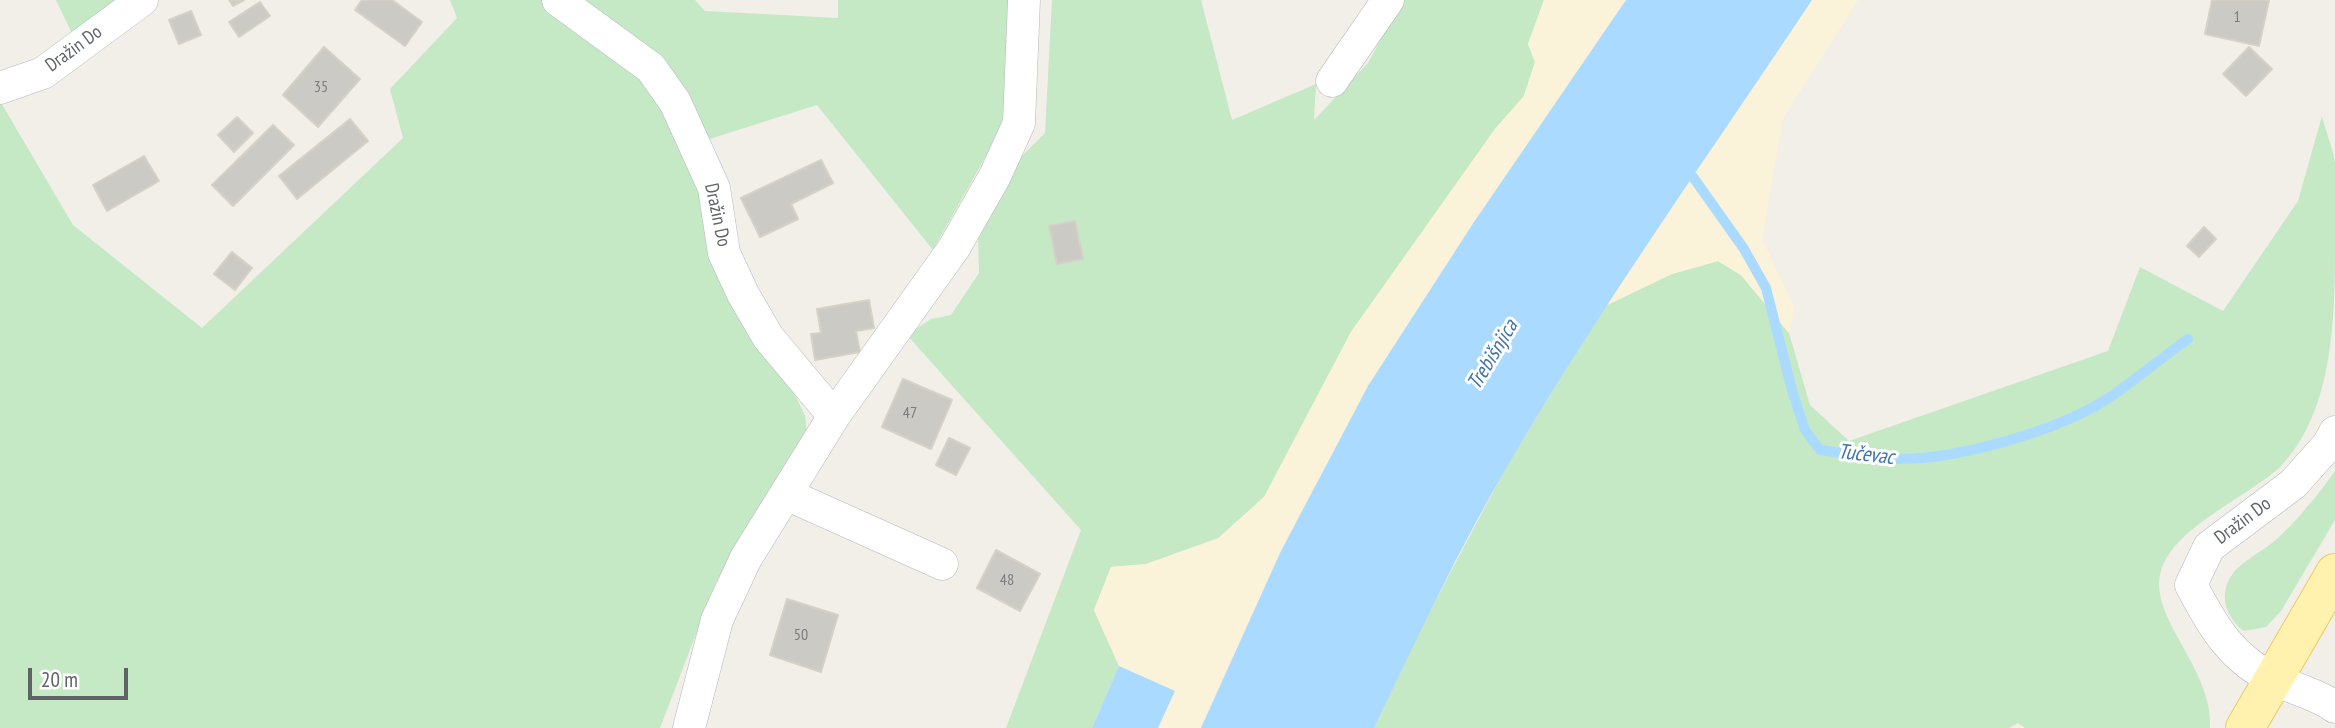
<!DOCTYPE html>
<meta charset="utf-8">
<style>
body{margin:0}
#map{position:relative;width:2335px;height:728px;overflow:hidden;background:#f1efe8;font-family:"PT Sans Narrow",sans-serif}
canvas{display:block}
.scale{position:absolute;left:28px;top:668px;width:100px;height:32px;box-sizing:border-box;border:4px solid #5f6368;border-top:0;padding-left:9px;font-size:21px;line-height:24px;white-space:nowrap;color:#5f6368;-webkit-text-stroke:5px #fff;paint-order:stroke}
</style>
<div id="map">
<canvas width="2335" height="728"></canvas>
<div class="scale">20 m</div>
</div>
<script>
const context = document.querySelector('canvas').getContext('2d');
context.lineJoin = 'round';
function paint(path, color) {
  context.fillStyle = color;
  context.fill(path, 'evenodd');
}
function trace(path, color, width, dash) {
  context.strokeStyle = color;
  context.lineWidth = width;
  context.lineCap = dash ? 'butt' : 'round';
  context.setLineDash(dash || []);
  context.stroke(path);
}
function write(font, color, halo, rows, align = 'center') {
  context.font = font + ' "PT Sans Narrow",sans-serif';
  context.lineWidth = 6;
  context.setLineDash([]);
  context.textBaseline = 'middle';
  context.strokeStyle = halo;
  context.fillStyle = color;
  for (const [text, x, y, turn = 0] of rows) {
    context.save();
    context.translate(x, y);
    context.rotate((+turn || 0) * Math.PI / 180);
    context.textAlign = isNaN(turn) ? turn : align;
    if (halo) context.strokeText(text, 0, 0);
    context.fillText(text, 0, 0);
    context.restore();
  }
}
paint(new Path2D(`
 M 56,0 L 138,0 L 77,44 Z
 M 450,0 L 553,0 L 647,72 L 805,416 L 808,440 L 716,582 L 660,728 L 0,728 L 0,101 L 73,225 L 202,328 L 403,138 L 390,89 L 457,18 Z
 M 564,0 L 695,0 L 705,11 L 838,18 L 838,0 L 1009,0 L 1009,69 L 1003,126 L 933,250 L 817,105 L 700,142 Z
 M 1052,0 L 1201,0 L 1232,120 L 1316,84 L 1314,120 L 1368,63 L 1402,0 L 1544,0 L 1528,44 L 1535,62 L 1524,96 L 1495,129 L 1351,332 L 1264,497 L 1218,538 L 1146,564 L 1111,567 L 1094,610 L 1119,666 L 1092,728 L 1006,728 L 1081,530 L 907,335 L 931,319 L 951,315 L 979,273 L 978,232 L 1008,170 L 1045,133 Z
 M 2322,116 C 2326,131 2332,147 2335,162 C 2335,186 2335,213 2335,237 C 2335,314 2335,410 2280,467 C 2247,498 2169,529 2160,575 C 2151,620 2214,671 2210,728 L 2025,728 L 2018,723 L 2009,728 L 1374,728 L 1422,626 L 1509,462 L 1605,306 L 1672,274 L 1718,261 L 1741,275 L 1789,333 L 1810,405 L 1849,441 L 2108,351 L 2140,267 L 2223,311 L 2298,201 Z
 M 2335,471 L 2335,520 L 2281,611 L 2266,627 L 2244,631 C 2226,618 2218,594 2232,575 C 2243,559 2265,551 2279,537 C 2300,517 2318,495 2335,471 Z`), '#c5e8c5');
paint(new Path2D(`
 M 1544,0 L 1626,0 L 1474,222 L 1368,386 L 1281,551 L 1200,728 L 1158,728 L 1174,691 L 1119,666 L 1094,610 L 1111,567 L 1146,564 L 1218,539 L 1264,497 L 1351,332 L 1495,129 L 1524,96 L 1535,62 L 1528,44 Z
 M 1812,0 L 1858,0 L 1783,118 L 1762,239 L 1794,307 L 1789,333 L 1741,275 L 1718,261 L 1672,274 L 1605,306 Z`), '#fbf3d9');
paint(new Path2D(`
 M 1626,0 L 1812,0 C 1710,153 1604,302 1511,460 C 1460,546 1417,638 1374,728 L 1201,728 L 1281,551 L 1368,386 L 1474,222 Z
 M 1119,666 L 1175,691 L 1158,728 L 1092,728 Z`), '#aadaff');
trace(new Path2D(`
 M 1693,177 L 1744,249 L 1766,288 L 1793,394 L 1805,430 L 1820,450 C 1844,453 1870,459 1895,459 C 1956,460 2059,431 2110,397 C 2137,379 2161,358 2188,339`), '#aadaff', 10);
const building = new Path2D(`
 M 229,0 L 244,0 L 233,6 Z
 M 362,0 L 392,0 L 422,22 L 405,46 L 355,10 Z
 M 2212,0 L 2269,0 L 2259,46 L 2205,34 Z
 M 260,2 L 270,16 L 239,37 L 229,22 Z
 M 191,11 L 201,35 L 179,44 L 169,20 Z
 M 324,47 L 360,79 L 318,127 L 283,95 Z
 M 2249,47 L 2272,69 L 2246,96 L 2223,74 Z
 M 237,117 L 253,133 L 234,152 L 218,135 Z
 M 350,119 L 368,141 L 297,199 L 279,176 Z
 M 273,125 L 294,145 L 233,206 L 212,185 Z
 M 144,156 L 159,181 L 107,211 L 93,185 Z
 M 821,160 L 833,183 L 791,204 L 798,219 L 760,237 L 741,198 Z
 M 1075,221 L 1083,259 L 1057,264 L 1049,226 Z
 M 2204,227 L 2216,239 L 2199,257 L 2187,246 Z
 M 232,252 L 252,268 L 235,290 L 214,274 Z
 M 869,300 L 874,328 L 856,331 L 860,352 L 815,360 L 811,334 L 821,333 L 817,309 Z
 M 903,379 L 952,400 L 931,449 L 882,427 Z
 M 949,438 L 970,448 L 956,475 L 936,465 Z
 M 996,550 L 1040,574 L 1020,611 L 977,588 Z
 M 787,599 L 838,615 L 821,672 L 770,655 Z`);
paint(building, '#cccac5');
trace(building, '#d6d1c6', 2);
const minor = new Path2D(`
 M 558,0 L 651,68 L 675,102 L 714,188 L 724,253 L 743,294 L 768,337 L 834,416
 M 1332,81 L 1388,0
 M 0,88 L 43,73 L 142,0
 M 2335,432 L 2328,445 L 2293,484 L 2209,547 L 2191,585 C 2213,627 2232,660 2276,680 C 2296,690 2317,694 2335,707
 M 786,494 L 942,564
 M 689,728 L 717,620 L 746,558 L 834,416 L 954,248 L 995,176 L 1019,123 L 1024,0`);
const major = new Path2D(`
 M 2245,728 L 2335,573`);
trace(minor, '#b5b8bc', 33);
trace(major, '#f2c960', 40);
trace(minor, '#fff', 32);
trace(major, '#fff2af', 38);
write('16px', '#7a7d7f', null, [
 ["1",2237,17],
 ["35",321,87],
 ["47",910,413],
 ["48",1007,580],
 ["50",801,635]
]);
write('19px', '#5f6368', '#fff', [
 ["Dražin Do",74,49,-36],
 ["Dražin Do",717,215,78],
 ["Dražin Do",2243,521,-37]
]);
write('italic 21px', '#4174aa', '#fff', [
 ["Trebišnjica",1493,355,-59],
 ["Tučevac",1866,455,6]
]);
</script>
